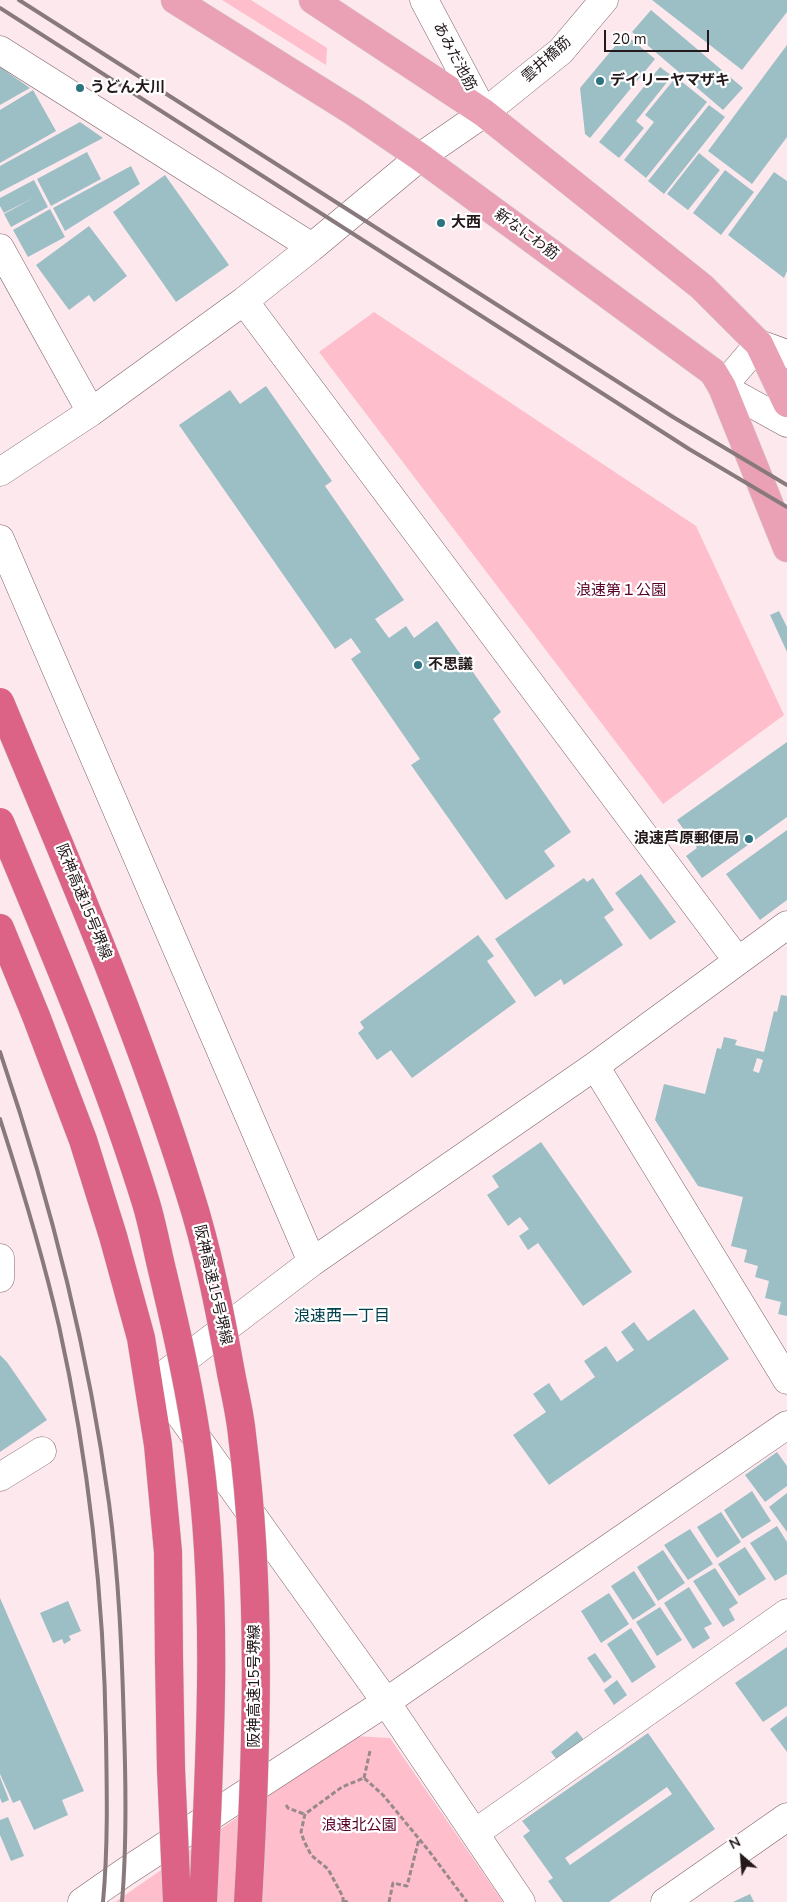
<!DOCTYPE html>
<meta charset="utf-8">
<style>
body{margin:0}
#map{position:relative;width:787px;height:1902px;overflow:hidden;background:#fde9ed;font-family:"Nunito Sans",sans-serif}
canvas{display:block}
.north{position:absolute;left:717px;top:1832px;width:50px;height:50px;-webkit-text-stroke:4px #fff;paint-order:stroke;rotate:333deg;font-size:14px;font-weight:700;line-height:20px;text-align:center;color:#23181a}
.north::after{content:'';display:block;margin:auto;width:18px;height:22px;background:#23181a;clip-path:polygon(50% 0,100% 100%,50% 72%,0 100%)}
.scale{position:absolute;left:604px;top:30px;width:105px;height:22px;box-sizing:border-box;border:2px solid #23181a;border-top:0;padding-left:6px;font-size:15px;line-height:18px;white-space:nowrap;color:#23181a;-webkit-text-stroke:4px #fff;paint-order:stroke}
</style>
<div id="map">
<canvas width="787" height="1902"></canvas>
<div class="north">N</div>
<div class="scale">20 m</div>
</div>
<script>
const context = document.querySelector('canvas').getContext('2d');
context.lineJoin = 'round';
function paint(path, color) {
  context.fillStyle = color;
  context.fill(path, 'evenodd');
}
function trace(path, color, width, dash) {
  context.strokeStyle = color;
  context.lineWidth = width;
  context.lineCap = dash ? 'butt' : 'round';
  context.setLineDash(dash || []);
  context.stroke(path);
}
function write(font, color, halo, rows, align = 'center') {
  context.font = font + ' "Nunito Sans","Noto Sans JP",sans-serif';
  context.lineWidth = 4.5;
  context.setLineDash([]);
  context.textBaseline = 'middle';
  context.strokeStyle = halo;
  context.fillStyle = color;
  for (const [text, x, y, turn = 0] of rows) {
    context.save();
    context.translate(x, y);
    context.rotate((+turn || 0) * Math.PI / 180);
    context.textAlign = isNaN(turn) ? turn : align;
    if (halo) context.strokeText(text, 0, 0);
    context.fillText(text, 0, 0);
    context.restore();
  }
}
paint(new Path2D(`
 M 222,0 L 251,0 L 327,48 L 326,65 Z
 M 374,312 L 696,526 L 784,715 L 663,804 L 319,352 Z
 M 355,1736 L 390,1738 L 503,1902 L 115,1902 Z`), '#febecc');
paint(new Path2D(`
 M 652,0 L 787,0 L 787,12 L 742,70 Z
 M 651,10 L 743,88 L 723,110 L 632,32 Z
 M 625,34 L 655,59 L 590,138 L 585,134 L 580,88 Z
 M 787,45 L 787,137 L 752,184 L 708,151 Z
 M 0,67 L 30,88 L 0,105 Z
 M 660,67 L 672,76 L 636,121 L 644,128 L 619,158 L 599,142 Z
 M 676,77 L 707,102 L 646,178 L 624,160 L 654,122 L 645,115 Z
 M 33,90 L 56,131 L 0,163 L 0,110 Z
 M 709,105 L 725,117 L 664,194 L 648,181 Z
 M 80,122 L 103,138 L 0,192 L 0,166 Z
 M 87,152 L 101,179 L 51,206 L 37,179 Z
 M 699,153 L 720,170 L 688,210 L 667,194 Z
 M 131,166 L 140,184 L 65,231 L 53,208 Z
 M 725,170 L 754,192 L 721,235 L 693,213 Z
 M 774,172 L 787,181 L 787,271 L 784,278 L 728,235 Z
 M 165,175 L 229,265 L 176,302 L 113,212 Z
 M 34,180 L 48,207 L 11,227 L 4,214 L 35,197 L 4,213 L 0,206 L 0,198 Z
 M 50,209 L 65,237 L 28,257 L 13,230 Z
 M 89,226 L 127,276 L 94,302 L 89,295 L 69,310 L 36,265 Z
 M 266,386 L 332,481 L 325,486 L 404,600 L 375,619 L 389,638 L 406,626 L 414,638 L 437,621 L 501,712 L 493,719 L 571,832 L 544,851 L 555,866 L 506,900 L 411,765 L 420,759 L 351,659 L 361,652 L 351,638 L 335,649 L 179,425 L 230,390 L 240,404 Z
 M 779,611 L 787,627 L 787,652 L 770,615 Z
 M 787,742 L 787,817 L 702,878 L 686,856 L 697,848 L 677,820 Z
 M 787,830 L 787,900 L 760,920 L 726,874 Z
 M 641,874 L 676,922 L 650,940 L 615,893 Z
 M 584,878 L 587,882 L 593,878 L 614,910 L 604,917 L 623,945 L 564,985 L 561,979 L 535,997 L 495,939 Z
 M 478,935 L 494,956 L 487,961 L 516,1002 L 412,1078 L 391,1050 L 377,1060 L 358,1033 L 364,1028 L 360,1022 Z
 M 781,995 L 787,996 L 787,1316 L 778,1314 L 781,1302 L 765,1298 L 769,1281 L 755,1277 L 758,1266 L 744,1262 L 747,1250 L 731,1246 L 743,1197 L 698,1186 L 655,1120 L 664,1084 L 705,1094 L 717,1048 L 721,1049 L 724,1037 L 737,1040 L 735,1045 L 764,1052 L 774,1011 L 777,1012 ZM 757,1058 L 763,1060 L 759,1073 L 753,1071 Z
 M 541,1142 L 632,1272 L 583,1306 L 538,1243 L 528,1250 L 519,1236 L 529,1229 L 520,1217 L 508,1226 L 487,1195 L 499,1187 L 492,1176 Z
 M 694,1309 L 729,1359 L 549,1485 L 513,1435 L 546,1412 L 533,1394 L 549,1383 L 561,1401 L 595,1377 L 584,1361 L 606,1346 L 617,1362 L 634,1350 L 621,1332 L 634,1322 L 648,1341 Z
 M 0,1355 L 7,1362 L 47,1420 L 0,1452 Z
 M 777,1452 L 787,1466 L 787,1486 L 765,1502 L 745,1475 Z
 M 752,1491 L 771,1521 L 742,1539 L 724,1510 Z
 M 787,1493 L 787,1532 L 769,1507 Z
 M 721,1512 L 741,1542 L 717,1558 L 697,1527 Z
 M 777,1526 L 787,1542 L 787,1574 L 775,1581 L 750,1543 Z
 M 690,1529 L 713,1564 L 688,1580 L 664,1545 Z
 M 745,1547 L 766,1579 L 739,1596 L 718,1564 Z
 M 663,1550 L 685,1583 L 658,1601 L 637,1567 Z
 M 715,1568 L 738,1603 L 729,1609 L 735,1620 L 723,1627 L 693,1581 Z
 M 634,1571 L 656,1605 L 633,1620 L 611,1586 Z
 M 689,1587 L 712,1624 L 704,1628 L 710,1638 L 693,1649 L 664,1603 Z
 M 609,1593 L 629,1624 L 601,1643 L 581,1611 Z
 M 0,1598 L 84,1791 L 62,1800 L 68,1815 L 34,1830 L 20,1800 L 13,1803 L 0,1774 Z
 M 68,1601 L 81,1631 L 69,1636 L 71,1640 L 64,1644 L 62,1639 L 53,1643 L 40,1613 Z
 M 660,1607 L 682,1640 L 657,1656 L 636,1622 Z
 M 631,1628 L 656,1667 L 632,1683 L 607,1644 Z
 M 787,1647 L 787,1706 L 763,1722 L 735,1683 Z
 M 595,1653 L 612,1677 L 604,1683 L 587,1658 Z
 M 617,1680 L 627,1695 L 614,1705 L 604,1690 Z
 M 787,1716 L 787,1752 L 770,1729 Z
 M 577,1731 L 584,1740 L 557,1760 L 551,1752 Z
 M 648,1733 L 715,1829 L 609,1902 L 563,1902 L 548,1881 L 553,1878 L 523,1836 L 530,1831 L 522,1821 ZM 667,1787 L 672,1794 L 570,1865 L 565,1858 Z
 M 0,1777 L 9,1800 L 2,1803 L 0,1798 Z
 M 8,1817 L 24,1856 L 11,1861 L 0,1835 L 0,1820 Z
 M 750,1894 L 754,1902 L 733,1902 Z`), '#9cbec5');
const minor = new Path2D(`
 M 424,0 L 484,113
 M 0,50 L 312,247
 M 0,248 L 91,412
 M 244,301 L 737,960
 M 787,354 L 759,344 L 722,387 L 787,423
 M 0,472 L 91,412 L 244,301 L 312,247 L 420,157 L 484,113 L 561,51 L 604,0
 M 0,539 L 312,1262
 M 595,1066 L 787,1380
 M 0,1258 L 0,1278
 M 0,1477 L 42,1451
 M 475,1833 L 787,1613
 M 82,1902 L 125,1872 L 386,1702 L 787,1425
 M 521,1902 L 386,1702 L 156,1381 L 312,1262 L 595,1066 L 787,925
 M 665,1902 L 787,1817`);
const major = new Path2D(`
 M 175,0 L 354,112 L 420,157 L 713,372 L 722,387 L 787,548
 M 313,0 L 484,113 L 702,287 L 759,344 L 787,403`);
const highway = new Path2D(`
 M 0,928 L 36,1016 L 83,1140 L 113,1236 L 141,1338 L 158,1445 L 168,1552 L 169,1660`);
trace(minor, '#7f6269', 29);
trace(major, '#d3d1d1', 29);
trace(highway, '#d3d1d1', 29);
trace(new Path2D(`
 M 364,1778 L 370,1751
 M 286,1805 L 288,1808 L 304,1814
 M 343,1901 L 348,1902
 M 343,1902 L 343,1897 L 328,1869 L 311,1855 L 304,1841 L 301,1832 L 305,1814 L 342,1787 L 364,1778 L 383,1795 L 429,1851 L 467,1902
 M 389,1902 L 393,1883 L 407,1886 L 419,1839`), '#99898c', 3, [5, 2.5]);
trace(minor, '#fff', 28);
trace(major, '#eaa1b6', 28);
trace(highway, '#dc6286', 28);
trace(new Path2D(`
 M 19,0 L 673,417 L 787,485
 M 0,8 L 608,397 L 689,449 L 787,507
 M 0,1052 C 50,1199 88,1349 109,1503 C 119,1578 122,1653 124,1728 C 126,1786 127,1844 122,1902
 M 0,1119 C 22,1187 43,1256 59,1326 C 89,1462 104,1600 106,1738 C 107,1793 108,1848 103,1902`), '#88797c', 4);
const highwayBridge = new Path2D(`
 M 0,702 C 67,863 137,1024 189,1191 C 208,1250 220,1312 231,1373 C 235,1394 240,1414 242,1435 C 262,1590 257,1746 248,1902
 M 0,822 C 52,947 106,1073 146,1203 C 153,1226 157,1250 163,1274 C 177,1333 191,1394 199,1455 C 219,1603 210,1753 203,1902
 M 169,1660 L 171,1769 L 177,1902`);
trace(highwayBridge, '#d3d1d1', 29, []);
trace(highwayBridge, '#dc6286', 28);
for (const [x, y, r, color] of [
 [600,81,5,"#2d7380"],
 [80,88,5,"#2d7380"],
 [441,223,5,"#2d7380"],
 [418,665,5,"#2d7380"],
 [749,839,5,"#2d7380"]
]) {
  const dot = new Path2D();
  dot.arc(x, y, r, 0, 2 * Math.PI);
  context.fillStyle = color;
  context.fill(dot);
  trace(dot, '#fff', 2);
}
write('15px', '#23181a', '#fff', [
 ["あみだ池筋",454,57,62],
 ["雲井橋筋",547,60,-42],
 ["新なにわ筋",526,235,36],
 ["阪神高速15号堺線",83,902,68],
 ["阪神高速15号堺線",212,1285,77],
 ["阪神高速15号堺線",255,1686,-90]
]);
write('bold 15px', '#23181a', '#fff', [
 ["デイリーヤマザキ",610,81],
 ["うどん大川",90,88],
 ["大西",451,223],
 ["不思議",428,665],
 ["浪速芦原郵便局",739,839,"right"]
], 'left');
write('15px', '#580026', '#fff', [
 ["浪速第１公園",621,591],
 ["浪速北公園",359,1826]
]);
write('16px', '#00414b', '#fff', [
 ["浪速西一丁目",342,1317]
]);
</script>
